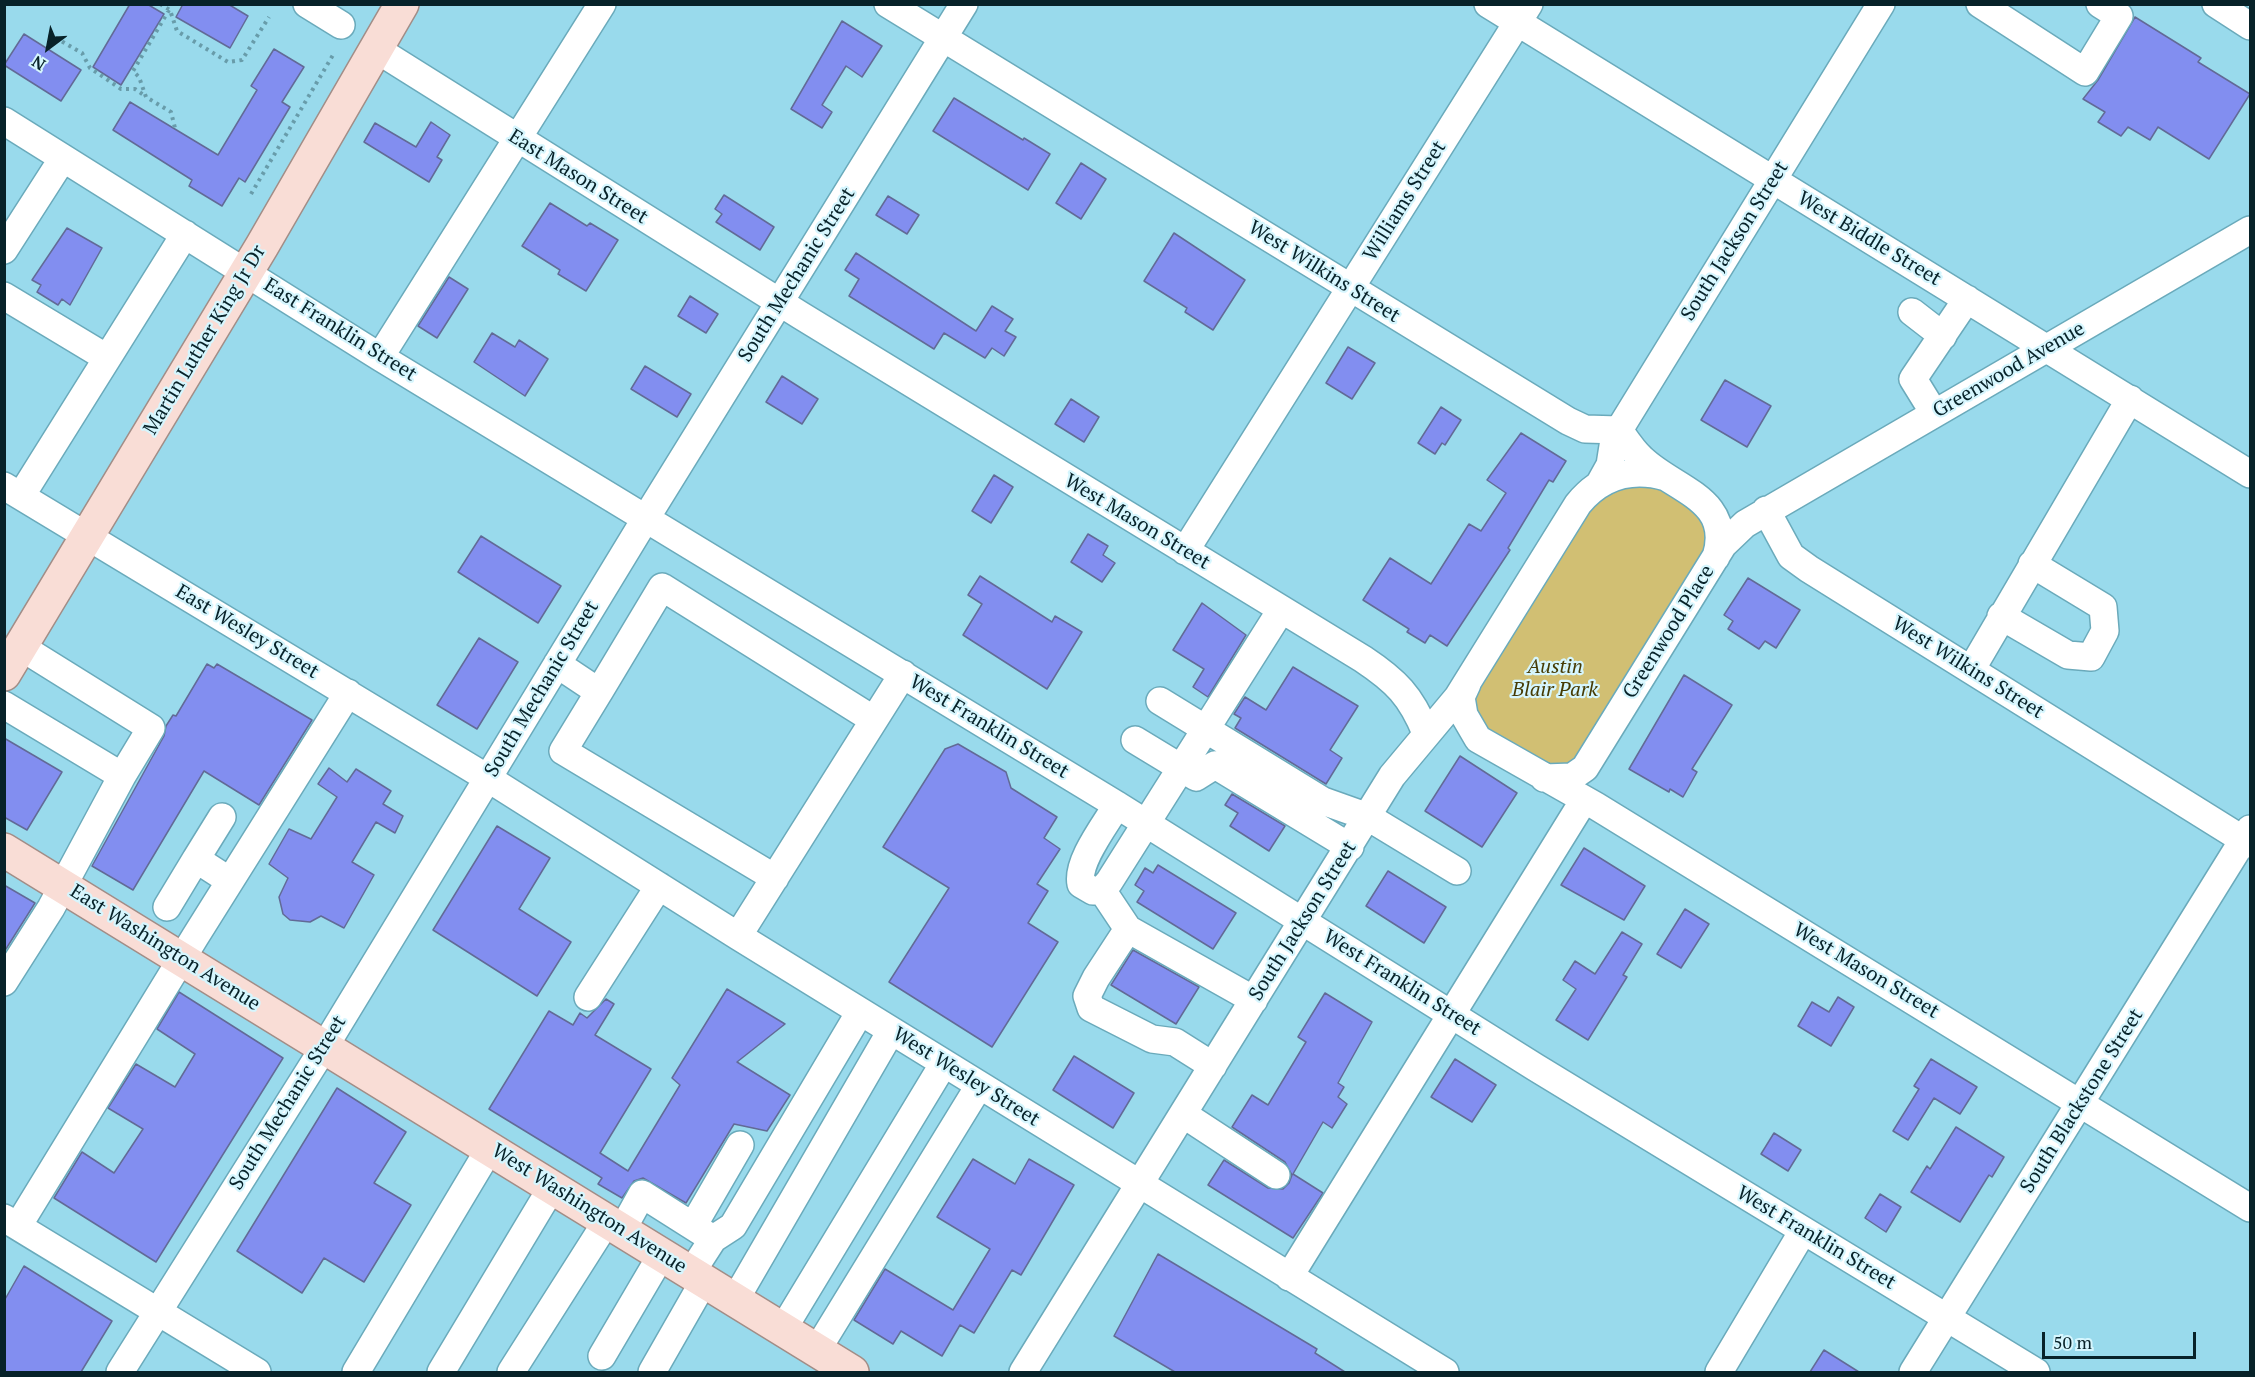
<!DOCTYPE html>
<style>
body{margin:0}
#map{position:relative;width:2255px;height:1377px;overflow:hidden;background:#99daec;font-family:"PT Serif",serif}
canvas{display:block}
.frame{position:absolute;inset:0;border:6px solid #072229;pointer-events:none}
.north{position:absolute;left:18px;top:18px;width:60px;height:60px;-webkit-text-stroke:4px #d6f6fe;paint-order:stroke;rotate:212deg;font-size:16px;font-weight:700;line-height:24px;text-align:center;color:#072229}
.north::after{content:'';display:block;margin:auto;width:21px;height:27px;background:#072229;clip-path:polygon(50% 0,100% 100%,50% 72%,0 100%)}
.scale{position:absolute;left:2042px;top:1332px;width:154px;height:27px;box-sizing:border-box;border:3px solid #072229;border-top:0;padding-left:8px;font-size:18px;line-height:21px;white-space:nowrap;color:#072229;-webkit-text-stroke:4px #d6f6fe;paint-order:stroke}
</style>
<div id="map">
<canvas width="2255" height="1377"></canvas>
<div class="frame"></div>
<div class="north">N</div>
<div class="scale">50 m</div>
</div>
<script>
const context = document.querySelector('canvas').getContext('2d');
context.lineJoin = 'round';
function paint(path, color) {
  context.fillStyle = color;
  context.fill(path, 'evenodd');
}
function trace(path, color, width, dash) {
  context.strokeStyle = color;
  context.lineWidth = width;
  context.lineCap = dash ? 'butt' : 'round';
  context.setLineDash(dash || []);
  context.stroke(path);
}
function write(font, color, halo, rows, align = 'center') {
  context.font = font + ' "PT Serif",serif';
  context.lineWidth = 4.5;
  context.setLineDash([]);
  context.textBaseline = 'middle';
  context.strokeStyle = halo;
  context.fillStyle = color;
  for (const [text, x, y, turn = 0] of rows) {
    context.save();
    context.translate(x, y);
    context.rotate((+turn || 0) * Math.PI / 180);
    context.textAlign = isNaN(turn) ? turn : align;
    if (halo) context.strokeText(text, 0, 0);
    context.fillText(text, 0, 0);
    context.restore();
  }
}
paint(new Path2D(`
 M 1645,473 L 1719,531 L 1577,775 L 1478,739 L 1467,684 L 1578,504 Z`), '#d1bf73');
const building = new Path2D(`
 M 130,4 L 147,4 L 164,14 L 121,85 L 93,67 Z
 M 183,4 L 228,4 L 248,16 L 230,48 L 176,17 Z
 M 2135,17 L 2201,58 L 2198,62 L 2250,94 L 2209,159 L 2158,127 L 2150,140 L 2128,127 L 2121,136 L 2098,122 L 2105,112 L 2083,99 L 2098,80 Z
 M 842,21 L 882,46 L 862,77 L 846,66 L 822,105 L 832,112 L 822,128 L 791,109 Z
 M 24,34 L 81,70 L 61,101 L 4,65 Z
 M 274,49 L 304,67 L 282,102 L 290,107 L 245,182 L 239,178 L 222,206 L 189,186 L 192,180 L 113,130 L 130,102 L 218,155 L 257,90 L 251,86 Z
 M 954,98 L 1023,140 L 1024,138 L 1050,154 L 1028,190 L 933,131 Z
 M 431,122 L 450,135 L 437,157 L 442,160 L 429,182 L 364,142 L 375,123 L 416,147 Z
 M 1081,163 L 1106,179 L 1081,219 L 1056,203 Z
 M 724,195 L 774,227 L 760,250 L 716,222 L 722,214 L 715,209 Z
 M 888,196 L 919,215 L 907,234 L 876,215 Z
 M 550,203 L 587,226 L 590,223 L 618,240 L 586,291 L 558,274 L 560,270 L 522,246 Z
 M 67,228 L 102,248 L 70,305 L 62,299 L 58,305 L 37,292 L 41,285 L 32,280 Z
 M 1174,233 L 1245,280 L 1213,330 L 1185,312 L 1187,308 L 1144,281 Z
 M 856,253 L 976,331 L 992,306 L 1013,319 L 1005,331 L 1016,337 L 1004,356 L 992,348 L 985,358 L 944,333 L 934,349 L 849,296 L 859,279 L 845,270 Z
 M 449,277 L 468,289 L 437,338 L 418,326 Z
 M 690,296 L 718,314 L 706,333 L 678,316 Z
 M 492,333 L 515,347 L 519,340 L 548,359 L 525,396 L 474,362 Z
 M 1348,347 L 1375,363 L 1352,399 L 1326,383 Z
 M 645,366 L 691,394 L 677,417 L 631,389 Z
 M 782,376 L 818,399 L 802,424 L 766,402 Z
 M 1725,380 L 1771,406 L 1747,447 L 1701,420 Z
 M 1071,399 L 1099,417 L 1084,442 L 1055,424 Z
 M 1441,407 L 1461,420 L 1445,445 L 1442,443 L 1435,454 L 1418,443 Z
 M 1521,433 L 1566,461 L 1553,482 L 1549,480 L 1508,548 L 1510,550 L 1447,646 L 1430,635 L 1425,643 L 1407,632 L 1409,629 L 1363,600 L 1390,558 L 1431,584 L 1469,524 L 1481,531 L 1506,493 L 1487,480 Z
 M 994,475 L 1013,487 L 991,523 L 972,511 Z
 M 1088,534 L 1108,546 L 1103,555 L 1115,563 L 1102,582 L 1071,562 Z
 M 481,536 L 561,586 L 538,623 L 458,572 Z
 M 980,576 L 1052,622 L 1055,616 L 1082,632 L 1047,689 L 963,635 L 982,604 L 968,595 Z
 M 1748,578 L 1800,610 L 1776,648 L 1765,641 L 1759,649 L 1728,629 L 1733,621 L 1724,615 Z
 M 1202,603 L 1246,635 L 1208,697 L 1193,687 L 1204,669 L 1173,650 Z
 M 479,638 L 518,662 L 477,729 L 437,705 Z
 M 207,664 L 214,668 L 217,664 L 312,720 L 259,805 L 204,771 L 133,890 L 92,866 L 164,736 L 166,726 L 173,715 L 176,716 Z
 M 1293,667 L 1358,706 L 1330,750 L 1342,758 L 1326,784 L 1235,728 L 1241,718 L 1234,714 L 1245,697 L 1266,710 Z
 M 1684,675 L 1732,705 L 1692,769 L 1697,772 L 1683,797 L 1670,789 L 1669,792 L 1629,769 Z
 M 4,738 L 62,772 L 27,830 L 4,817 Z
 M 958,744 L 1006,772 L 1011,788 L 1057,817 L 1044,838 L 1060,849 L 1037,884 L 1048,891 L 1028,923 L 1058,942 L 992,1047 L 889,982 L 949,888 L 883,847 L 945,749 Z
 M 1460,756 L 1517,793 L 1482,847 L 1425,811 Z
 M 329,768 L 347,782 L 356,769 L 391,791 L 383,804 L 403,816 L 395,833 L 376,822 L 352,862 L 374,875 L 344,928 L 321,916 L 310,922 L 290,920 L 283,914 L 279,897 L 288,878 L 269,864 L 289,829 L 311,839 L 337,797 L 318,784 Z
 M 1232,794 L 1285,826 L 1269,851 L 1230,826 L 1238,813 L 1225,805 Z
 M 497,826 L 550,858 L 519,909 L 571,942 L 537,996 L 433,930 Z
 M 1584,848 L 1645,886 L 1624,920 L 1561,885 Z
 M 1158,865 L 1236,913 L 1213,949 L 1137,902 L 1144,891 L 1135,885 L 1145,868 L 1153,873 Z
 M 1388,871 L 1446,907 L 1424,943 L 1366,906 Z
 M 4,885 L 35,903 L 4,952 Z
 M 1685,909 L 1709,924 L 1681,968 L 1657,954 Z
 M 1622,932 L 1642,944 L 1623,975 L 1627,977 L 1588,1040 L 1556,1020 L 1576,989 L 1563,980 L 1575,961 L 1595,974 Z
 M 1133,950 L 1199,987 L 1176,1024 L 1111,985 Z
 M 727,989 L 785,1024 L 737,1062 L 790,1095 L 767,1131 L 734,1124 L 686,1203 L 643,1178 L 634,1181 L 622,1198 L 598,1184 L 602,1178 L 489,1109 L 549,1011 L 573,1025 L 580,1013 L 587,1018 L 606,999 L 614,1004 L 595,1035 L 651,1069 L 600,1153 L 628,1171 L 680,1085 L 672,1078 Z
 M 179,992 L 283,1058 L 156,1262 L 54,1198 L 82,1152 L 114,1173 L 143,1129 L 108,1108 L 136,1064 L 175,1087 L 195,1054 L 157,1029 Z
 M 1325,993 L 1372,1022 L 1338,1083 L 1344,1087 L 1338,1097 L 1347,1104 L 1332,1128 L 1323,1122 L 1293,1174 L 1323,1193 L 1293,1238 L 1208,1185 L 1224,1160 L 1268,1188 L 1283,1189 L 1289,1183 L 1292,1175 L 1285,1162 L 1232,1127 L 1252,1095 L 1268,1105 L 1306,1042 L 1298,1037 Z
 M 1838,997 L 1854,1007 L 1831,1046 L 1798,1026 L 1812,1002 L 1829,1012 Z
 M 1074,1056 L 1134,1093 L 1113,1128 L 1053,1090 Z
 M 1455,1059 L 1496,1085 L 1472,1122 L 1431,1097 Z
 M 1931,1059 L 1977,1087 L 1960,1114 L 1934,1098 L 1908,1140 L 1893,1131 L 1919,1089 L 1914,1086 Z
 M 337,1088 L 406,1132 L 374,1183 L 411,1205 L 364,1282 L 324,1258 L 302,1293 L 237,1251 Z
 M 1956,1127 L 2004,1157 L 1992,1177 L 1989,1175 L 1960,1222 L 1911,1192 L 1927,1166 L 1930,1169 Z
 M 1774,1133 L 1801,1150 L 1788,1171 L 1761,1154 Z
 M 973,1159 L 1015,1184 L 1029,1159 L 1074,1185 L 1021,1275 L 1012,1270 L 974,1333 L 960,1325 L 942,1356 L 901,1331 L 893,1344 L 854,1320 L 885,1269 L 953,1310 L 990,1249 L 937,1217 Z
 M 1880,1194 L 1901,1207 L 1886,1232 L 1865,1218 Z
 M 1158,1254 L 1317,1349 L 1315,1353 L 1345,1372 L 1175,1372 L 1114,1336 Z
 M 24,1266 L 112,1321 L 81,1372 L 4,1372 L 4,1301 Z
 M 1824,1350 L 1859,1372 L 1810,1372 Z`);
paint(building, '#828ef0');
trace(building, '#626a96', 1.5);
const minor = new Path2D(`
 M 307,4 L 341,25
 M 888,4 L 1568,421 L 1585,429 L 1619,430
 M 1488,4 L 2250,474
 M 1980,4 L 2085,72 L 2119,16 L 2100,4
 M 2216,4 L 2250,26
 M 376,49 L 800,315 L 1363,659 C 1396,681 1411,696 1426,733
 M 4,121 L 380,357 L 1117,805 L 1535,1067 L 2036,1372
 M 4,250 L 63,158
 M 4,296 L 107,358
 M 1912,312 L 1943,336
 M 380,357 L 602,4
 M 1934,413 L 1913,379 L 1967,299
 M 1619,430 C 1626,440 1633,451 1642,459 C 1674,490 1734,499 1716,557
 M 1600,483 L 1610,465 L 1613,446 L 1619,430 L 1881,4
 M 4,486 L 489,779 L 738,936 L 1445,1372
 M 21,496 L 185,234
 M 1766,510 L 1791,556 L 1809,569 L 2250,844
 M 1185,551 L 1529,4
 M 2001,616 L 2068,655 L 2091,657 L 2105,631 L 2103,607 L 2032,564
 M 557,664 L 599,692 L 662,587 L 874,720
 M 1971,670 L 2130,399
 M 1467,684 L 1461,697 L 1464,715 L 1478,739 L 1596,806 L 2250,1208
 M 599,692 L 563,751 L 775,878
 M 1160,701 L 1323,801 L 1368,817 L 1457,871
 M 4,705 L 122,776 L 151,728 L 21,647
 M 1135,740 L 1196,777 L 1215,765 L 1350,847
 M 1544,778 L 1572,777 L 1585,768 L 1723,545 L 1745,524 L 2250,230
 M 1117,805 C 1106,824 1076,862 1081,884 L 1093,891 L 1102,890 L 1109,882 L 1281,610
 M 196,859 L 222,817
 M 1102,890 L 1128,929
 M 167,907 L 196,859 L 230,881
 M 738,936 L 903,674
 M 4,982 L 51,908 L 122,776
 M 588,997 L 659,886
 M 1213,1066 L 1175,1042 L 1152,1039 L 1091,1008 L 1087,996 L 1096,978 L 1128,929 L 1254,1000
 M 1183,1114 L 1276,1175
 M 4,1218 L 257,1372
 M 18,1226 L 195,937 L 348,693
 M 693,1226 L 740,1145
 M 622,1230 L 642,1194 L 713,1239 L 691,1273
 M 713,1239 L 733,1226 L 860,1012
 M 1289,1277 L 1584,800
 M 735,1300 L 891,1031
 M 783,1329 L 944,1063
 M 817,1350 L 979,1086
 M 602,1356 L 662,1254
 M 120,1372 L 325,1046 L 646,518 L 964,4
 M 356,1372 L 490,1148
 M 441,1372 L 552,1187
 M 511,1372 L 607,1221
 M 652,1372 L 704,1281
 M 1023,1372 L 1392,776 L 1458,697 L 1578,504 C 1601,476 1631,467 1666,477
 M 1719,1372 L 1803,1231
 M 1913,1372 L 2250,829`);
const major = new Path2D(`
 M 4,674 L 262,246 L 402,4
 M 4,850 L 852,1372`);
trace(minor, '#6aaabb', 30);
trace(major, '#a28d87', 36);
trace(new Path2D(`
 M 160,4 L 170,10 L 177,31 L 228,62 L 242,60 L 269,17
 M 169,10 L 133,71 L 139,77 L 146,97 L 171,112 L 175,128
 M 49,34 L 82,53 L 90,68 L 121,89 L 135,89 L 145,96
 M 251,194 L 333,55`), '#689caa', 4, [3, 4.5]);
trace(minor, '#fff', 27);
trace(major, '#f9ddd6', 33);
write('20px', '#072229', '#d6f6fe', [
 ["East Mason Street",578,177,32],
 ["Williams Street",1405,201,-58],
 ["West Biddle Street",1869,239,31],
 ["South Jackson Street",1735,241,-58],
 ["West Wilkins Street",1324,272,32],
 ["South Mechanic Street",797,275,-58],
 ["East Franklin Street",340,330,32],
 ["Martin Luther King Jr Dr",205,340,-59],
 ["Greenwood Avenue",2009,370,-30],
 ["West Mason Street",1137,522,31],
 ["East Wesley Street",247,632,31],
 ["Greenwood Place",1669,632,-58],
 ["West Wilkins Street",1968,668,32],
 ["South Mechanic Street",542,689,-59],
 ["West Franklin Street",989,727,31],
 ["South Jackson Street",1303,921,-58],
 ["East Washington Avenue",165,948,32],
 ["West Mason Street",1866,971,31],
 ["West Franklin Street",1402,983,32],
 ["West Wesley Street",966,1077,32],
 ["South Blackstone Street",2082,1101,-58],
 ["South Mechanic Street",288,1103,-58],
 ["West Washington Avenue",589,1209,32],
 ["West Franklin Street",1816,1238,31]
]);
write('italic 20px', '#463b04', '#d6f6fe', [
 ["Austin",1555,667],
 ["Blair Park",1555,690]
]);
</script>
